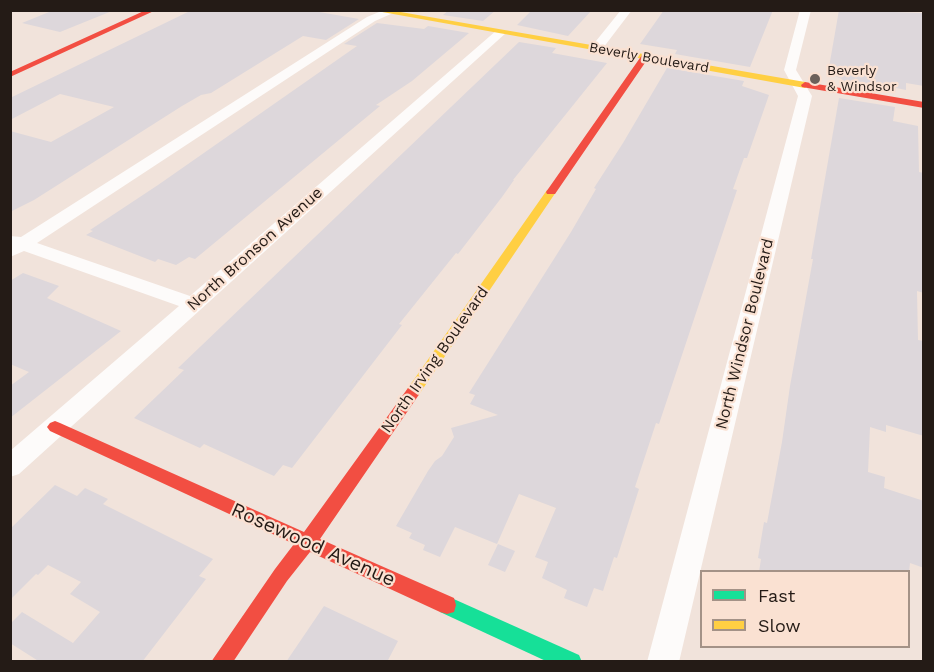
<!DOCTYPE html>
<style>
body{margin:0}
#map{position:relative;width:934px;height:672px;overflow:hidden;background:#f1e3db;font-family:"Work Sans",sans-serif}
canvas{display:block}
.frame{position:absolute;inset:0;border:12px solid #241b16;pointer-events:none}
.legend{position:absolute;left:700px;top:570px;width:210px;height:78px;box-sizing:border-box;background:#fae1d2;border:2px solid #a49287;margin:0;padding:8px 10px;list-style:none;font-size:18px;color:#241b16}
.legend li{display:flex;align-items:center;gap:12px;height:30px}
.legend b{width:30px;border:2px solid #a49287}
</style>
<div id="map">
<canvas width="934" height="672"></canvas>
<div class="frame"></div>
<ul class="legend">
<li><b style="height:8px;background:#16e098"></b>Fast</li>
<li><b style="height:8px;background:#ffcf43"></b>Slow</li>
</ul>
</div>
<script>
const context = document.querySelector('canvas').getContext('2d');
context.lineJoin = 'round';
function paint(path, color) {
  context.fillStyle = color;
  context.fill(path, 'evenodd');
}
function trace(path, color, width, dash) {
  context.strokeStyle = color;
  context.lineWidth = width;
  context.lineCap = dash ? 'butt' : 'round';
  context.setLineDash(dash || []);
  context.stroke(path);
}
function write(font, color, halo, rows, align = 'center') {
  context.font = font + ' "Work Sans",sans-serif';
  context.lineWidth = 4.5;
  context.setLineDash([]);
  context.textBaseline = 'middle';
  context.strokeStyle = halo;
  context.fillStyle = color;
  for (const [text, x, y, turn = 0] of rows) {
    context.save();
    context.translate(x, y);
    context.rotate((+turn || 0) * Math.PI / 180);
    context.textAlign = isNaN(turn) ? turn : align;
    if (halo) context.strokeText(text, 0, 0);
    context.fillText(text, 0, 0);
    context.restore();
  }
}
paint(new Path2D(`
 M 54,10 L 112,10 L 112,11 L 60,32 L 22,23 Z
 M 192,10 L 308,10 L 359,19 L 326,40 L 303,36 L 211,93 L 201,95 L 182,106 L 34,200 L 10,212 L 10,131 L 51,142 L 114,107 L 60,94 L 10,120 L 10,98 Z
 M 449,10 L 496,10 L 483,21 L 443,15 Z
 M 532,10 L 592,10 L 568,36 L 517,25 Z
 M 664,10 L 773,10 L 750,67 L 675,54 L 677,50 L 640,44 Z
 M 839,10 L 922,13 L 924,86 L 906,83 L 906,90 L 896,88 L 896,92 L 841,83 L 842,79 L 828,73 Z
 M 377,23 L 424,29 L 428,26 L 469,33 L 412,81 L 376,105 L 380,106 L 195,259 L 189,257 L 176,265 L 158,259 L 155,262 L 86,235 L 93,231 L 90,230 L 158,185 L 357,46 L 344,44 Z
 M 519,42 L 556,48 L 552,53 L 607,63 L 513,180 L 514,180 L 502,197 L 458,254 L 456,253 L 399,324 L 402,325 L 292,468 L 283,465 L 274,476 L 204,444 L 200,448 L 134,418 L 184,370 L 178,368 Z
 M 667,68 L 744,81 L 742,86 L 769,95 L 747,158 L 744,158 L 733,189 L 737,190 L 659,424 L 656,423 L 635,487 L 639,489 L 617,558 L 614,557 L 603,591 L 594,588 L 587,607 L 564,598 L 567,590 L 542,578 L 548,562 L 535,557 L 556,508 L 519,494 L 497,544 L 455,527 L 440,557 L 423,550 L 425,545 L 409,538 L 412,533 L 396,526 L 428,471 L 435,461 L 442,456 L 454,437 L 451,428 L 498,415 L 470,404 L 475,395 L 469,393 L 571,232 L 596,189 L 594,188 L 623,143 Z
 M 839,98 L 895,107 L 893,121 L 918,126 L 919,172 L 924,173 L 924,293 L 917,291 L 918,340 L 924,341 L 924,436 L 886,425 L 886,432 L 870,427 L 868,472 L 885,477 L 884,488 L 924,501 L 924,568 L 910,563 L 909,572 L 759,572 L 761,559 L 758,558 L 764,522 L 767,523 L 782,442 L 790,386 L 813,259 L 811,259 Z
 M 23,273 L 59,286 L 47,298 L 121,331 L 10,418 L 10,386 L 29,372 L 10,364 L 10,281 Z
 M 55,485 L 77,496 L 85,488 L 108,499 L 103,504 L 213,559 L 199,576 L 206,579 L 142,662 L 40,662 L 10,643 L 10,624 L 22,612 L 73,643 L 100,612 L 70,594 L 81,582 L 48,565 L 38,575 L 36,574 L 10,600 L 10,529 Z
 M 498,544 L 515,551 L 505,572 L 488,565 Z
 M 324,606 L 398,641 L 387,662 L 286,662 Z`), '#ddd7db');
paint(new Path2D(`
 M 384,10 L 400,10 L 375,21 L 37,243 L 190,296 L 497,30 L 505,30 L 507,32 L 19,474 L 10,477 L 10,451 L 179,306 L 24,251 L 10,257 L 10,236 L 21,237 L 367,17 Z
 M 621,10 L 632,10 L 600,52 L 592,52 L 592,46 Z
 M 800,10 L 811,10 L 796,70 L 812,96 L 679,662 L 647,662 L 798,96 L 784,70 Z`), '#fdfbfa');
paint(new Path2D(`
 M 447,596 L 579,655 L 582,662 L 548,662 L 440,612 L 438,605 L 440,598 Z`), '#16e098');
paint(new Path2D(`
 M 371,10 L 389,10 L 805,82 L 809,85 L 805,88 Z
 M 551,189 L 556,192 L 418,396 L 408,396 L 406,392 L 408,388 L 547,190 Z`), '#ffcf43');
paint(new Path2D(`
 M 146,10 L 156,10 L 10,77 L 10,72 Z
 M 642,55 L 649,57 L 555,194 L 547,194 L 546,192 Z
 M 805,82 L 924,102 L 924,108 L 802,87 L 801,85 Z
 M 413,386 L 418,388 L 420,392 L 418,396 L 320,539 L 454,598 L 456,605 L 454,612 L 447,614 L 440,612 L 310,552 L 287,581 L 233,662 L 211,662 L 275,569 L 294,544 L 50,431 L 47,427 L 50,423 L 55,421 L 60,423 L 304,532 L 408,388 Z`), '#f24e42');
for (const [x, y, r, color] of [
 [815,79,6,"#6c615b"]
]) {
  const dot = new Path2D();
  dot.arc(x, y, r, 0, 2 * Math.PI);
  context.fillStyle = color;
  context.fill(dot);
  trace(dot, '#fae1d2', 2);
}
write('14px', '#241b16', '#fae1d2', [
 ["Beverly Boulevard",649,58,10]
]);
write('14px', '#241b16', '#fae1d2', [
 ["Beverly",827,71],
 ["& Windsor",827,87]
], 'left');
write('16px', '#241b16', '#fae1d2', [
 ["North Bronson Avenue",255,249,-42],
 ["North Windsor Boulevard",745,334,-76],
 ["North Irving Boulevard",435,360,-55]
]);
write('20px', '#241b16', '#fae1d2', [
 ["Rosewood Avenue",313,545,24]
]);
</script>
